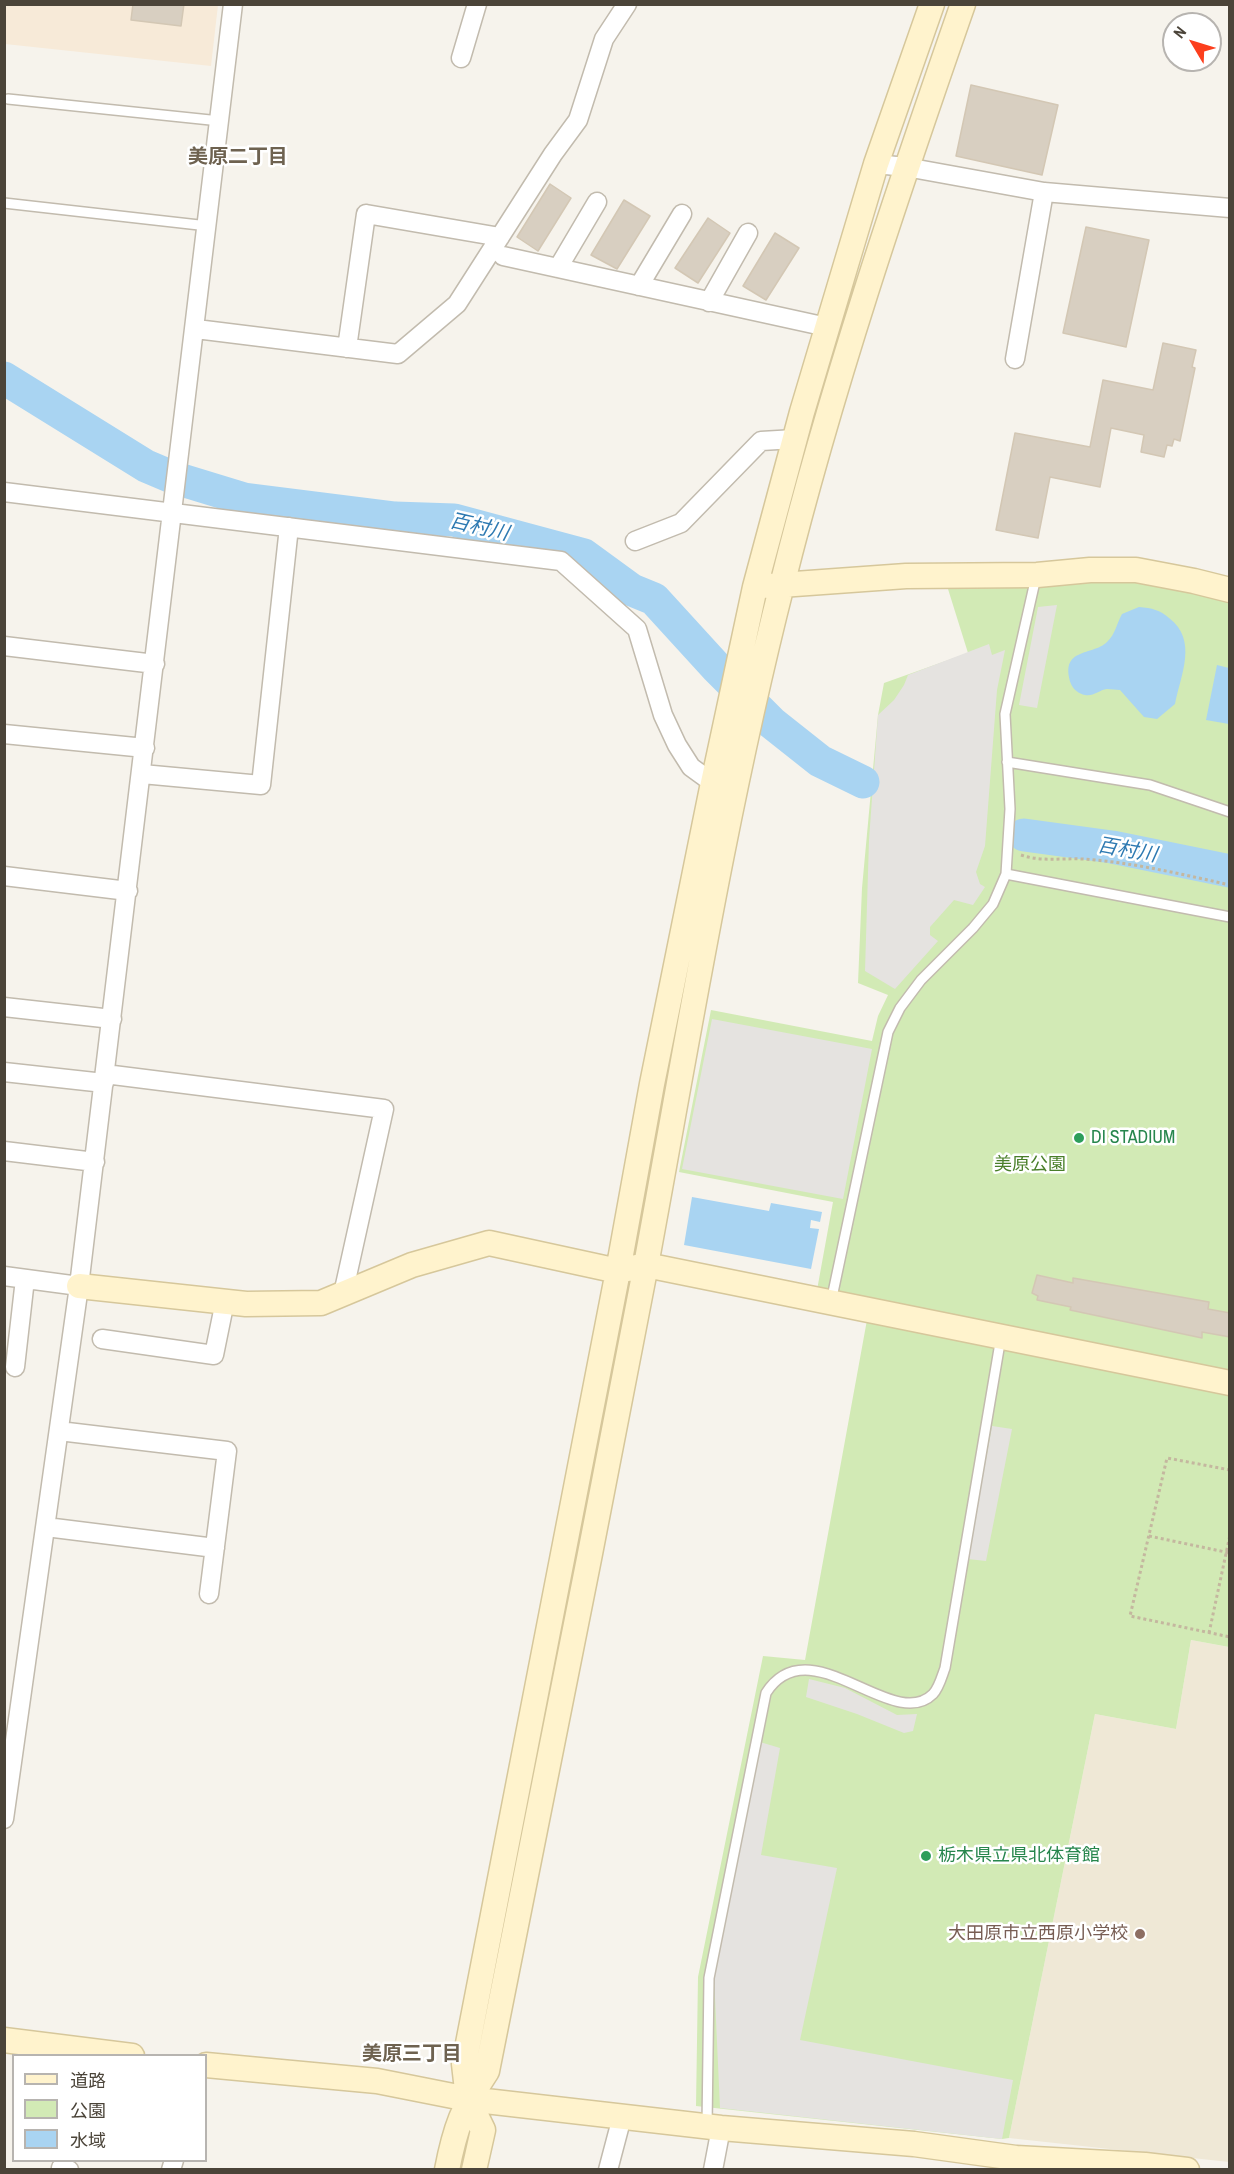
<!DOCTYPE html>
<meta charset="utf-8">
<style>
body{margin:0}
#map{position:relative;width:1234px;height:2174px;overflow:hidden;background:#f6f3ec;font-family:"Archivo Narrow","Noto Sans JP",sans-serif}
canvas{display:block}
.frame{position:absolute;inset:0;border:6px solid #4b4439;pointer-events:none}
.legend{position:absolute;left:12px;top:2054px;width:195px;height:108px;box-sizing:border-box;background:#fff;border:2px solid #b7b4b0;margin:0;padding:8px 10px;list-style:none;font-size:18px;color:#4b4439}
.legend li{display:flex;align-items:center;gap:12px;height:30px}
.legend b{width:30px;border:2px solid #b7b4b0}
.north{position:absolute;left:1162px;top:12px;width:60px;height:60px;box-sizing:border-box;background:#fff;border:2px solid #b7b4b0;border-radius:50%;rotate:308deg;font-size:16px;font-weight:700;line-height:24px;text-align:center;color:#4b4439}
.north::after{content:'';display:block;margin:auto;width:21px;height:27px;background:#fc3f1d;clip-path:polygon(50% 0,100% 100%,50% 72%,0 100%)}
</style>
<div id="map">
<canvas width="1234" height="2174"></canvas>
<div class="frame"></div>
<ul class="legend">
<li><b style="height:8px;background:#fff3cd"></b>道路</li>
<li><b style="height:16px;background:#d2eab5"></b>公園</li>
<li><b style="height:16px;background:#a9d4f2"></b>水域</li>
</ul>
<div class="north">N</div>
</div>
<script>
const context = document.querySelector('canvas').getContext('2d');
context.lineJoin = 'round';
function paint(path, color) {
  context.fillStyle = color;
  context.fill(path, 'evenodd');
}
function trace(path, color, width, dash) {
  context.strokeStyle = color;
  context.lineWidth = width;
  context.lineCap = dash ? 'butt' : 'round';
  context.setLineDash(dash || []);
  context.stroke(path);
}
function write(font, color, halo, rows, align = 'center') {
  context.font = font + ' "Archivo Narrow","Noto Sans JP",sans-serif';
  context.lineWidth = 5;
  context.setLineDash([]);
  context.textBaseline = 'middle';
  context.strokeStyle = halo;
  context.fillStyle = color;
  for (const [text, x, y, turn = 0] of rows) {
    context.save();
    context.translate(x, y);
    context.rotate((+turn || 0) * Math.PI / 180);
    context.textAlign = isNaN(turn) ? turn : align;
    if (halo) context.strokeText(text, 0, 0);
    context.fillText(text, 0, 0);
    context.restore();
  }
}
paint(new Path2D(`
 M 5,5 L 218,5 L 211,66 L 5,44 Z`), '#f7ead8');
paint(new Path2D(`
 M 1191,1640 L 1229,1647 L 1229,2162 L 1009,2138 L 1095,1714 L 1176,1729 Z`), '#efe8d6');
paint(new Path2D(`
 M 1079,579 L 1134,579 L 1229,600 L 1229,1647 L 1191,1640 L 1176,1729 L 1095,1714 L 1009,2138 L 1002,2139 L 696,2106 L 698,1977 L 763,1656 L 805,1660 L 871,1298 L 817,1290 L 833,1202 L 679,1172 L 711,1010 L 872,1041 L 878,1016 L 888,995 L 858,983 L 862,888 L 878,715 L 884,683 L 968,653 L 948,589 Z`), '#d2eab5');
paint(new Path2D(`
 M 1057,605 L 1037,708 L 1019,705 L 1038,607 Z
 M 989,644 L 992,655 L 1005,650 L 997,690 L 985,846 L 976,872 L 980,884 L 985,887 L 973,905 L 954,900 L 930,927 L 930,935 L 938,941 L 895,989 L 865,971 L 869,840 L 878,715 L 894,700 L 904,685 L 908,675 Z
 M 712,1019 L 872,1049 L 843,1199 L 682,1169 Z
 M 992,1426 L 1012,1429 L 986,1561 L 968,1559 Z
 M 809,1679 L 845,1688 L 897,1715 L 917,1714 L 913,1731 L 904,1733 L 857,1714 L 806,1697 Z
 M 760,1742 L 780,1748 L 761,1855 L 837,1868 L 800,2040 L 1013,2080 L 1002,2139 L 720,2108 L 714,1976 Z`), '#e5e3e0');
paint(new Path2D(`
 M 1139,607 C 1152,608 1160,610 1169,618 C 1198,640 1181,674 1175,704 L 1157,719 L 1144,717 L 1120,690 C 1116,690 1111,689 1107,689 C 1099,690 1093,697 1085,695 C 1079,694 1073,689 1071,684 C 1059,647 1093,656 1107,642 C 1116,633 1116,625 1122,614 Z
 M 1217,665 L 1229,668 L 1229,724 L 1206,720 Z
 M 692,1197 L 769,1211 L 771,1203 L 822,1212 L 820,1222 L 811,1220 L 810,1228 L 819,1229 L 811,1269 L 684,1245 Z`), '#a9d4f2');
trace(new Path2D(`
 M 4,378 L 146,466 L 172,477 L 244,499 L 395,518 L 454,520 L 584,555 L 632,590 L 654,599 L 717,668 L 772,723 L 820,761 L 863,782
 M 1024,835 L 1112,847 L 1230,871`), '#a9d4f2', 33);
const building = new Path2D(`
 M 133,4 L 184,4 L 181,26 L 131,20 Z
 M 971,85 L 1058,105 L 1042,175 L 956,156 Z
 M 550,184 L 571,198 L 538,251 L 517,237 Z
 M 624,200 L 650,216 L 617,269 L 591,255 Z
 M 708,218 L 730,233 L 698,283 L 675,268 Z
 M 1086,227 L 1149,240 L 1126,347 L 1063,333 Z
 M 775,233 L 799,248 L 766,300 L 743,286 Z
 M 1163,343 L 1196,350 L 1192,367 L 1195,368 L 1180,441 L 1174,439 L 1172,446 L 1167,445 L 1164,457 L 1141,452 L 1144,435 L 1111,428 L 1100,487 L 1050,477 L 1038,538 L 996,530 L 1015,433 L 1090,447 L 1103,380 L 1153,390 Z
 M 1037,1275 L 1073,1283 L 1073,1278 L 1209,1302 L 1208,1309 L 1230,1313 L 1230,1337 L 1202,1332 L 1202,1338 L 1070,1310 L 1071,1307 L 1037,1300 L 1038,1296 L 1032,1293 Z`);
paint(building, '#d8cfc1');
trace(building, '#d3c7b4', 1.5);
const lane = new Path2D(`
 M 8,99 L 220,121
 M 4,203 L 208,226
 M 1007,762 L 1150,785 L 1230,812
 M 1006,874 L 1230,917
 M 831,1302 L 888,1032 L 900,1008 L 921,980 L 973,928 L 993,904 L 1006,874 L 1010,809 L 1005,714 L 1036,577
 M 707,2126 L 709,1978 L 766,1693 C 810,1625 893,1734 933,1694 C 939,1688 942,1676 945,1668 L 1001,1337`);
const street = new Path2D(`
 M 461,58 L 477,4
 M 876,164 L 906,167 L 1044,192 L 1230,208
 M 503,256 L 827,327
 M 558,268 L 597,202
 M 639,286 L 682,214
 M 709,302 L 748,233
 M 196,329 L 398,354 L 457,304 L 553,154 L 578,120 L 604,39 L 627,4
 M 347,348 L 366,214 L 500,237
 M 1015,359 L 1044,192
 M 4,492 L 561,561 L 637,629 L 663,715 L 677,745 L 691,767 L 713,783
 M 635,541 L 681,523 L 761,441 L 795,439
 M 4,646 L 155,664
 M 4,734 L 145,748
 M 142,774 L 261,785 L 289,527
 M 4,876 L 128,891
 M 4,1007 L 112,1019
 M 4,1072 L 104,1083
 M 105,1074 L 384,1109 L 343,1294
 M 4,1151 L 95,1162
 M 4,1276 L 79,1286
 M 102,1339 L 214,1355 L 225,1301
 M 15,1367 L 25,1279
 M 59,1431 L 227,1451 L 209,1594
 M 46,1527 L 215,1548
 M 4,1819 L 79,1286 L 233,4
 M 61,2168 L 69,2170
 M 171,2170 L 174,2160
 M 608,2170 L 622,2117
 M 713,2170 L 721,2128`);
const secondary = new Path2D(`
 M 767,586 L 906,576 L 1037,575 L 1090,570 L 1136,570 L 1194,581 L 1230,590
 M 79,1286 L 246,1304 L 321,1303 L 412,1265 L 489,1243 L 618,1271 L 646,1265 C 840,1306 1035,1343 1230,1383
 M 4,2040 L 132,2056
 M 206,2065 L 377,2081 L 468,2099 L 721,2128 L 914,2144 L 1016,2158 L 1145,2165 L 1187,2170
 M 447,2170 C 455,2128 463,2107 487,2071 C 540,1803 595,1534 646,1265 C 688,1038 725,809 782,585 C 831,388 896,196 963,4
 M 474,2170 L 483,2130 L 468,2099 L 464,2064 L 618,1271 L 652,1084 L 713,783 L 755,587 L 802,412 L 876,164 L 932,4`);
trace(lane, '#c2bbae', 12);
trace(street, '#c2bbae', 21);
trace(secondary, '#d6c79b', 27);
trace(new Path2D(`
 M 1021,855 C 1042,862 1060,858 1082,859 C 1131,862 1181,874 1230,885
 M 1230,1470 L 1167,1458 L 1130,1616 L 1230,1637
 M 1149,1536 L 1230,1553
 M 1209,1633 L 1230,1535`), '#c4b79f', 3, [3, 3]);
trace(lane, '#fff', 9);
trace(street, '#fff', 18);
trace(secondary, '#fff3cd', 24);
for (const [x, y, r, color] of [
 [1079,1138,6,"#2e9e5b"],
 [926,1856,6,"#2e9e5b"],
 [1140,1934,6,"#8d6e63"]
]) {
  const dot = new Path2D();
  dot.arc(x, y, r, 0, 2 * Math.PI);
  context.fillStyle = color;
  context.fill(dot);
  trace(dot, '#fff', 2);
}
write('18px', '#27864d', '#fff', [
 ["DI STADIUM",1091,1138],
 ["栃木県立県北体育館",938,1856]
], 'left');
write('18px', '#4a7f2a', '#fff', [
 ["美原公園",1030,1165]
]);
write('18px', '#785e54', '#fff', [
 ["大田原市立西原小学校",1128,1934]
], 'right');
write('bold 20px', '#6e6250', '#fff', [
 ["美原二丁目",238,158],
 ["美原三丁目",412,2055]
]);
write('italic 20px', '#2e7ab2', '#fff', [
 ["百村川",479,528,13],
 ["百村川",1127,851,10]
]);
</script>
